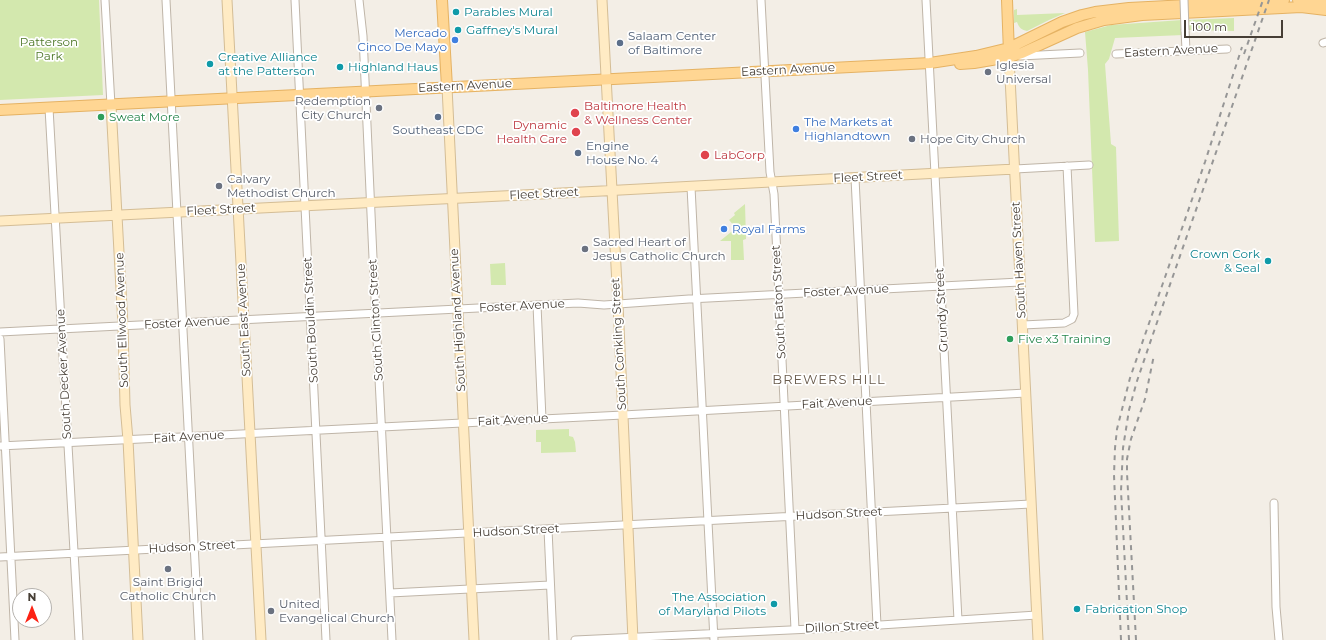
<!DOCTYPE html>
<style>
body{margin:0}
#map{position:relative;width:1326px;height:640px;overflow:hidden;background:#f3eee6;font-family:Montserrat,sans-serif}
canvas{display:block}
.north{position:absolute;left:12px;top:588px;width:40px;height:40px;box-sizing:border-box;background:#fff;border:1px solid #b5b2ae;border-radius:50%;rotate:0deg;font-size:11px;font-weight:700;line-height:16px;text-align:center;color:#463e35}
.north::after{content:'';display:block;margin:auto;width:14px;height:18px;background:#fc2214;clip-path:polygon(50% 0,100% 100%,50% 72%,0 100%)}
.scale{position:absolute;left:1184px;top:20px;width:99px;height:18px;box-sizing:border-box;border:2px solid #463e35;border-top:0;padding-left:5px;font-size:12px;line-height:14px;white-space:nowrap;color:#463e35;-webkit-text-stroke:3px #fff;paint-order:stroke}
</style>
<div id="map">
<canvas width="1326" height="640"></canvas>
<div class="north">N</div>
<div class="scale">100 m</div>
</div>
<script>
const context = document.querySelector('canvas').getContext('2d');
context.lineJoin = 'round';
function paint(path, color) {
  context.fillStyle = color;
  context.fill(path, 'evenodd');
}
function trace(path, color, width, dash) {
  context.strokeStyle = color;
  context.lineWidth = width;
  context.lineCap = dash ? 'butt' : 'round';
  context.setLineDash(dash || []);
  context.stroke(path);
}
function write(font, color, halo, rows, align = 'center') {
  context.font = font + ' Montserrat,sans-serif';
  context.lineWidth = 3.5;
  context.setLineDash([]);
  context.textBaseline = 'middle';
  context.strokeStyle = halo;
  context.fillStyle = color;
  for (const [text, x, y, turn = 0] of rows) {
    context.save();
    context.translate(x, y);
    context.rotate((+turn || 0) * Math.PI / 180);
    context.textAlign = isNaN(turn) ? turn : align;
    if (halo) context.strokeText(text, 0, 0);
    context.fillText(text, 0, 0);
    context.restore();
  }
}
paint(new Path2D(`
 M 0,0 L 99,0 L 103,95 L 0,100 Z
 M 1017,9 L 1017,15 L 1065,13 L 1049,20 L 1027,31 C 1022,30 1019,28 1017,22 L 1014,23 L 1014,10 Z
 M 1234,18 L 1234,31 L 1189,30 L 1187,20 Z
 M 1182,20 L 1183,35 L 1115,38 L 1109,59 L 1105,64 L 1111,144 L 1116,147 L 1119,241 L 1095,242 L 1088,70 L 1085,32 L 1111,25 Z
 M 745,204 L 746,239 L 743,240 L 744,260 L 731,260 L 731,241 L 720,241 L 736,228 L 729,220 L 735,215 L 734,213 Z
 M 505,263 L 506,285 L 491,285 L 490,264 Z
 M 569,429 L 569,436 L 573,437 L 575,442 L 576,452 L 541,453 L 541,442 L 536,442 L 536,430 Z`), '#d3e8ae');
const street = new Path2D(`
 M 105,0 L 111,105
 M 166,0 L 199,640
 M 295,0 L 326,640
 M 359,0 L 363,36 L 373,258 L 392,640
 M 761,0 L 770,172 L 774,194 L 795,629
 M 926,0 L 958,620
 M 1185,30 L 1186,50
 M 1323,43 L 1326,42
 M 1116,54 L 1227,49
 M 1020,56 L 1080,53
 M 49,108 L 79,640
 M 1015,169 L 1089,165
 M 855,178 L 877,625
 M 691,187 L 714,640
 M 537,305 L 542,419
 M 1023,325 L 1064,323 L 1072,319 L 1074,314 L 1067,166
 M 0,332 L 578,303 L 604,305 L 689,299 L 1020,282
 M 0,339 L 15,640
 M 0,446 L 623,415 L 1026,393
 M 1274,503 L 1276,607 L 1279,640
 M 548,529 L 553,640
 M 0,557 L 1031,504
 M 390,593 L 550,585
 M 575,640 L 833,628 L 1037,615`);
const secondary = new Path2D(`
 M 227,0 L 261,640
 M 602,0 L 618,304 L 633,640
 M 1009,57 L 1038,640
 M 447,87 L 474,640
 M 111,105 L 123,326 L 125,405 L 128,440 L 138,640
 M 0,221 L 602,191 L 1015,169`);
const primary = new Path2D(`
 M 442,0 L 447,87
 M 1007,0 L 1009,53
 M 1298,0 L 1326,2
 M 960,64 L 974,63 L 1009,57 L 1022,53 L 1077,28 L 1104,20 L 1142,15 L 1282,8 L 1301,7 L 1326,10
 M 0,110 L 930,63 L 976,56 L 1009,48 L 1062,22 L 1082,15 L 1095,12 L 1129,8 L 1284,0`);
trace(street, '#bfb5a8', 9);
trace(secondary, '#d4bd95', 11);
trace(primary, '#e5b263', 12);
trace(street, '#fff', 7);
trace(secondary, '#ffebc4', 9);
trace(primary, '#ffd693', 10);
trace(new Path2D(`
 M 1244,54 L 1263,0
 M 1121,640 L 1114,475 L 1115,448 L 1117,429 L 1130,378 L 1205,162 L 1242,47
 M 1129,640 L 1121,491 L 1123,448 L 1129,410 L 1137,381 L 1165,299 L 1269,0
 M 1136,640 L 1127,473 L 1127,459 L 1131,439 L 1145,399 L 1154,355`), '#969696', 2, [5, 5]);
const streetBridge = new Path2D(`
 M 1184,0 L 1185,30`);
trace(streetBridge, '#bfb5a8', 9, []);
trace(streetBridge, '#fff', 7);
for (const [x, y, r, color] of [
 [456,12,4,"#0f9aa8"],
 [458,30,4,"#0f9aa8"],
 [455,40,4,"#3f7fe0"],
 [620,43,4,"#5c6f8a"],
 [210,64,4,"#0f9aa8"],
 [340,67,4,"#0f9aa8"],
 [988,72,4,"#6b7280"],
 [379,108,4,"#6b7280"],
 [575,113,5,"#e0444e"],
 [101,117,4,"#2e9e5b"],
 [438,117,4,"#5c6f8a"],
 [796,129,4,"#3f7fe0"],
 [576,132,5,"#e0444e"],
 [912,139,4,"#6b7280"],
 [578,153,4,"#5c6f8a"],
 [705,155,5,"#e0444e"],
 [219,186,4,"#6b7280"],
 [724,229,4,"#3f7fe0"],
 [585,249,4,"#6b7280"],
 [1268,261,4,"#0f9aa8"],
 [1010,339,4,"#2e9e5b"],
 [168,569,4,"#6b7280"],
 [774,604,4,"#0f9aa8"],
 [1077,609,4,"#0f9aa8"],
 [271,611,4,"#6b7280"]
]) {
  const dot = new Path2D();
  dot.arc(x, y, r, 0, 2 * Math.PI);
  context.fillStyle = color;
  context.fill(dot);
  trace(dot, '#fff', 1.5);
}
write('12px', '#0d838f', '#fff', [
 ["Parables Mural",464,12],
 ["Gaffney's Mural",466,30],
 ["Creative Alliance",218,57],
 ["at the Patterson",218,71],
 ["Highland Haus",348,67],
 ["Crown Cork",1260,254,"right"],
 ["& Seal",1260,268,"right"],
 ["The Association",766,597,"right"],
 ["of Maryland Pilots",766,611,"right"],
 ["Fabrication Shop",1085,609]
], 'left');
write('12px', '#366cbe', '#fff', [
 ["Mercado",447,33,"right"],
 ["Cinco De Mayo",447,47,"right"],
 ["The Markets at",804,122],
 ["Highlandtown",804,136],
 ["Royal Farms",732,229]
], 'left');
write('12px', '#4e5e75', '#fff', [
 ["Salaam Center",628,36],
 ["of Baltimore",628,50],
 ["Southeast CDC",438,130,"center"],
 ["Engine",586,146],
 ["House No. 4",586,160]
], 'left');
write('12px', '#4e7828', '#fff', [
 ["Patterson",49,42],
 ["Park",49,56]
]);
write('12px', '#463e35', '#fff', [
 ["Eastern Avenue",1171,51,-3],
 ["Eastern Avenue",788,70,-3],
 ["Eastern Avenue",465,86,-3],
 ["Fleet Street",868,177,-3],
 ["Fleet Street",544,194,-3],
 ["Fleet Street",221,210,-3],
 ["South Haven Street",1019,260,-93],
 ["Foster Avenue",846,291,-3],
 ["South Eaton Street",779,302,-93],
 ["Foster Avenue",522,306,-3],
 ["Grundy Street",942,310,-93],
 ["South Ellwood Avenue",122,320,-92],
 ["South East Avenue",244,320,-93],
 ["South Bouldin Street",311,320,-93],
 ["South Clinton Street",376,320,-93],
 ["South Highland Avenue",458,320,-93],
 ["Foster Avenue",187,323,-3],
 ["South Conkling Street",619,344,-93],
 ["South Decker Avenue",64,374,-93],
 ["Fait Avenue",837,403,-3],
 ["Fait Avenue",513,420,-3],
 ["Fait Avenue",189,437,-3],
 ["Hudson Street",839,514,-3],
 ["Hudson Street",516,531,-3],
 ["Hudson Street",192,547,-3],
 ["Dillon Street",842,627,-3]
]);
write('12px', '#5b616d', '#fff', [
 ["Iglesia",996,65],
 ["Universal",996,79],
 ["Redemption",371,101,"right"],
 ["City Church",371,115,"right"],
 ["Hope City Church",920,139],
 ["Calvary",227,179],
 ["Methodist Church",227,193],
 ["Sacred Heart of",593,242],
 ["Jesus Catholic Church",593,256],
 ["Saint Brigid",168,582,"center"],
 ["Catholic Church",168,596,"center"],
 ["United",279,604],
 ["Evangelical Church",279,618]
], 'left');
write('12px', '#be3a42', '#fff', [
 ["Baltimore Health",584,106],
 ["& Wellness Center",584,120],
 ["Dynamic",567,125,"right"],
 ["Health Care",567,139,"right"],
 ["LabCorp",714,155]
], 'left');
write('12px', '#27864d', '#fff', [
 ["Sweat More",109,117],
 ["Five x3 Training",1018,339]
], 'left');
context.letterSpacing = '1px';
write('13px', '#695b4c', '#fff', [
 ["BREWERS HILL",829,380]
]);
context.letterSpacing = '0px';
</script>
